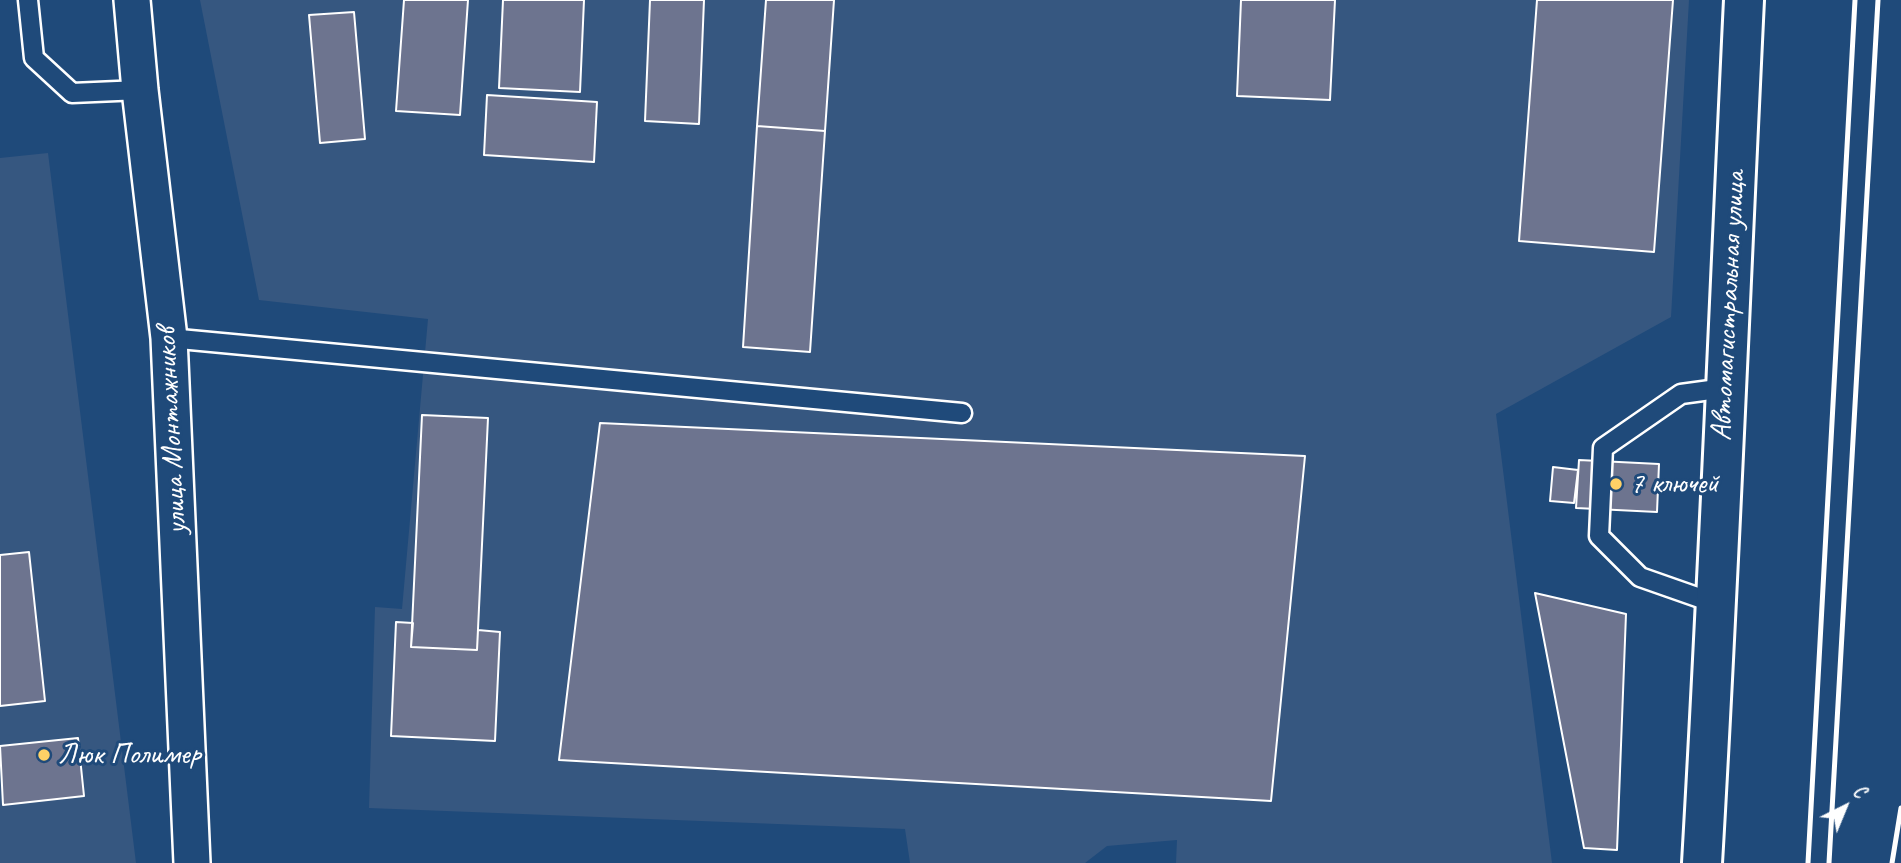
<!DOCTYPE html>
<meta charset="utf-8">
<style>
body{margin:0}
#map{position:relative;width:1901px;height:863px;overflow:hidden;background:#1f4a7a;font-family:Caveat,sans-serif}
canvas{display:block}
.north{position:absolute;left:1810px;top:772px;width:70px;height:70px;-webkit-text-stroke:5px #1f4a7a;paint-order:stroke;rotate:43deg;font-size:19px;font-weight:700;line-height:28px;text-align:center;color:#fff}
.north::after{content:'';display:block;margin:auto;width:24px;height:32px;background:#fff;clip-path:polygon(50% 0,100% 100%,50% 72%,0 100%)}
</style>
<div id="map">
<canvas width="1901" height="863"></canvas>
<div class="north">С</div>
</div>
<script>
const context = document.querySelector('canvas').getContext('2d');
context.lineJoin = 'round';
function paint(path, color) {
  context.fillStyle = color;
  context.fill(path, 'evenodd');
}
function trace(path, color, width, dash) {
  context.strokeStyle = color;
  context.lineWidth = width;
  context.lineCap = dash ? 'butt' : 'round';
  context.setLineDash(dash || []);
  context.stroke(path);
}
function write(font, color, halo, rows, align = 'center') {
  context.font = font + ' Caveat,sans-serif';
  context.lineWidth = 6;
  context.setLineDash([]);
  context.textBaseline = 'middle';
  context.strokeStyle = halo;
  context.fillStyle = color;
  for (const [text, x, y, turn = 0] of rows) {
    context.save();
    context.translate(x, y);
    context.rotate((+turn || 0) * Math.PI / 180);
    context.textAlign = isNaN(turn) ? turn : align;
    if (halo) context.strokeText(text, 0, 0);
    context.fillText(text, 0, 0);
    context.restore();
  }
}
paint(new Path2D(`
 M 200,0 L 1689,0 L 1671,317 L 1496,414 L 1552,863 L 1176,863 L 1177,840 L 1107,846 L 1085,863 L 910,863 L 905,829 L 369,808 L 375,607 L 402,609 L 428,319 L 259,300 Z
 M 48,153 L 136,863 L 0,863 L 0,158 Z`), '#365780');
const building = new Path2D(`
 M 404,0 L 468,0 L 460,115 L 396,111 Z
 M 503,0 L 584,0 L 580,92 L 499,88 Z
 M 650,0 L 704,0 L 699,124 L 645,121 Z
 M 766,0 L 834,0 L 825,131 L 757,126 Z
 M 1241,0 L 1335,0 L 1330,100 L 1237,96 Z
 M 1537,0 L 1673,0 L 1654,252 L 1519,241 Z
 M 354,12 L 365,139 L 320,143 L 309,15 Z
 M 487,95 L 597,102 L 594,162 L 484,155 Z
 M 757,126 L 825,131 L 810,352 L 743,347 Z
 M 422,415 L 488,418 L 477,650 L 411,647 Z
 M 600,423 L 1305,456 L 1271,801 L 559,760 Z
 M 1579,460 L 1659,464 L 1657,512 L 1576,508 Z
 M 1553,467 L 1578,470 L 1574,503 L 1550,501 Z
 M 29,552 L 45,701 L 0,706 L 0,555 Z
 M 1535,593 L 1626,614 L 1617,850 L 1584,848 Z
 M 396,622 L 413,623 L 411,647 L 477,650 L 478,630 L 500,632 L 495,741 L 391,736 Z
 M 78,738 L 84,796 L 3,805 L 0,746 Z`);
paint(building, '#6d748f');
trace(building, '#fff', 2);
const lane = new Path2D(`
 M 28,0 L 34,58 L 72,93 L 140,90
 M 169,338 L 962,413
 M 1717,604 L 1640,577 L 1599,536 L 1603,448 L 1681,394 L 1725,388`);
const street = new Path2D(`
 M 132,0 L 140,90 L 169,338 L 192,863`);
const secondary = new Path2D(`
 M 1702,863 C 1719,575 1730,288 1744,0`);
trace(lane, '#fff', 23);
trace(street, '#fff', 40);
trace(secondary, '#fff', 44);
trace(lane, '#1f4a7a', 18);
trace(street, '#1f4a7a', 35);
trace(secondary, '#1f4a7a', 38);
trace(new Path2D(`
 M 1808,863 L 1855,0
 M 1829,863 L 1878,0
 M 1892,863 L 1901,808`), '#fff', 5);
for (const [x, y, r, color] of [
 [1616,484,7,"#ffd166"],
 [44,755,7,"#ffd166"]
]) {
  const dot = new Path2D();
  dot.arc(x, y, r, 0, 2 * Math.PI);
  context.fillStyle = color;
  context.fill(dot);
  trace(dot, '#1f4a7a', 2.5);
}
write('30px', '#fff', '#1f4a7a', [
 ["Автомагистральная улица",1729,306,-87],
 ["улица Монтажников",172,431,-93]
]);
write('30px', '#fff', '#1f4a7a', [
 ["7 ключей",1630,484],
 ["Люк Полимер",58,755]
], 'left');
</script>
